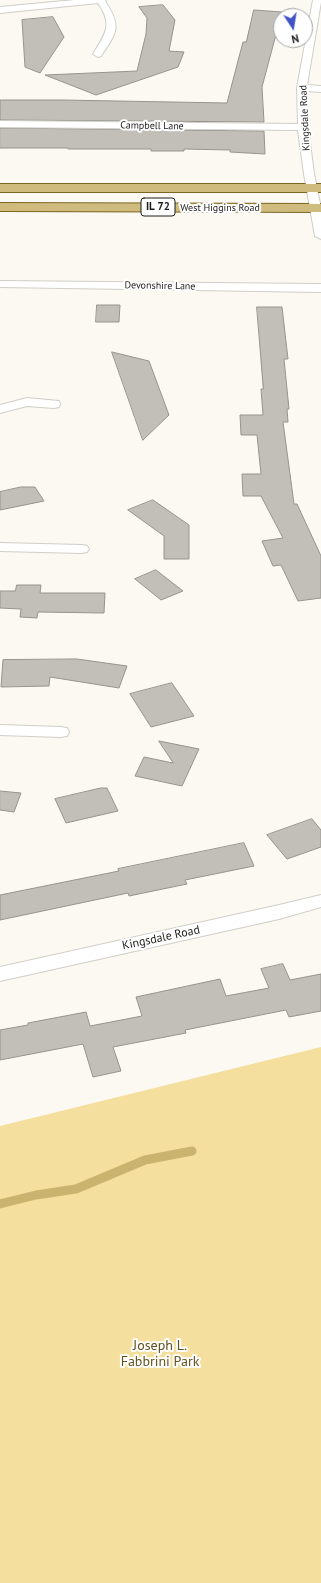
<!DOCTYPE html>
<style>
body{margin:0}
#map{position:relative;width:321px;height:1583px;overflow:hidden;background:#fbf9f2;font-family:"PT Sans",sans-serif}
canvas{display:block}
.north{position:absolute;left:273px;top:8px;width:40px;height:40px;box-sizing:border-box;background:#fff;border:1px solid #a5a4a3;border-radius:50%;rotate:168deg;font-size:11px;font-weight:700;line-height:16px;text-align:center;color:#1d1c1a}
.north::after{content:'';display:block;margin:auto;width:14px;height:18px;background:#4054c7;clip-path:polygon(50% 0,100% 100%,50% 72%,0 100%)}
</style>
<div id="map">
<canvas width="321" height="1583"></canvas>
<div class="north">N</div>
</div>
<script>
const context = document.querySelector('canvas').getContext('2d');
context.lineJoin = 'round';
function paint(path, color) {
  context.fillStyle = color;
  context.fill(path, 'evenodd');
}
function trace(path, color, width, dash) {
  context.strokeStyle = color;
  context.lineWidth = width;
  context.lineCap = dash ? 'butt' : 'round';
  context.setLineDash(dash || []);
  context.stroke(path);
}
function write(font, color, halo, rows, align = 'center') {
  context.font = font + ' "PT Sans",sans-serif';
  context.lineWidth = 4;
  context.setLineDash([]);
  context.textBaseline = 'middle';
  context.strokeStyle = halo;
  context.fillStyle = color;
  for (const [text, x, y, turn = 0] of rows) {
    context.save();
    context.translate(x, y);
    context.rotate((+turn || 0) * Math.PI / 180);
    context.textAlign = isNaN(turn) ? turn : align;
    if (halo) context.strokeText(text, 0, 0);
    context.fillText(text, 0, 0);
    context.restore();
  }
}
paint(new Path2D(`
 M 321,1047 L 321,1583 L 0,1583 L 0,1126 Z`), '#f5df9f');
trace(new Path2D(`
 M 0,1204 L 36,1195 L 76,1189 L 145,1160 L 192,1151`), '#cab36f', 9);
const building = new Path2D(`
 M 163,5 L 175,20 L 169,51 L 184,52 L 178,67 L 96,95 L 45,75 L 137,71 L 146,34 L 147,18 L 139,7 Z
 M 254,10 L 282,12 L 262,87 L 264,122 L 0,120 L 0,100 L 62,100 L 227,103 L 239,57 L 243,42 L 246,42 Z
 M 53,17 L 64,37 L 40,73 L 25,67 L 22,20 Z
 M 0,128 L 264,131 L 265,154 L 230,152 L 230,150 L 184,149 L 184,151 L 151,151 L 151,149 L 68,149 L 68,148 L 0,148 Z
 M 97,305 L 120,305 L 119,322 L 96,322 Z
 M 257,307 L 282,307 L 288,359 L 284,359 L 289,409 L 287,409 L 288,422 L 283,422 L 294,504 L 297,504 L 321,556 L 321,598 L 298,601 L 281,565 L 273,566 L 262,541 L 283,538 L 261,496 L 243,496 L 242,474 L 261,474 L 257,435 L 241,435 L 240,415 L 263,415 L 261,389 L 263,389 Z
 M 112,352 L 149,361 L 169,415 L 143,440 Z
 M 21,487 L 35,487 L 44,501 L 0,510 L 0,492 Z
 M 153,500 L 189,525 L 189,559 L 164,559 L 164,536 L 128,510 Z
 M 156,570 L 183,591 L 161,600 L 135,579 Z
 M 17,585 L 41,585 L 40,593 L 105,593 L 104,613 L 38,612 L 37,618 L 20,617 L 21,609 L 0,608 L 0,591 L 15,591 Z
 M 77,659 L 127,666 L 119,688 L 50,677 L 49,686 L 1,687 L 3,660 Z
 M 172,683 L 194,716 L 151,727 L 130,694 Z
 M 159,741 L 199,749 L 182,786 L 135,776 L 144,757 L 173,763 Z
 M 101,788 L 107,788 L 118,811 L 66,823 L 55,799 Z
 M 0,791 L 21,793 L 14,812 L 0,810 Z
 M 312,819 L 321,830 L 321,847 L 287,859 L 267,835 Z
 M 244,843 L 254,866 L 185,880 L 187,884 L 129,896 L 128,893 L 0,920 L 0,895 L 119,871 L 118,869 Z
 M 283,964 L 290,980 L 321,974 L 321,1011 L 289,1017 L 286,1010 L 185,1030 L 186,1033 L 113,1047 L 121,1071 L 93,1077 L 83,1044 L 0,1060 L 0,1030 L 28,1025 L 28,1023 L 86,1012 L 90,1026 L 142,1016 L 136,997 L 220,979 L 226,996 L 269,988 L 261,969 Z`);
paint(building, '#c1bfb8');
trace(building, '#96948e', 1);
const street = new Path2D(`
 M 75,0 L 106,0 L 105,1 C 122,26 117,33 101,56 L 98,57 L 93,54 C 106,33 113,25 98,3 L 0,13 L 0,7 Z
 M 313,0 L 321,0 L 321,2 L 307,85 L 321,86 L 321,92 L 307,91 L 308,127 L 314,174 L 321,208 L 321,239 L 315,236 L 304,174 L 298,130 L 0,127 L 0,121 L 298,124 L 297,88 Z
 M 0,281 L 321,284 L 321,292 L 0,287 Z
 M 27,398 L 59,401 L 60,404 L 59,407 L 54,408 L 27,406 L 0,413 L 0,405 Z
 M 0,543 L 82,545 L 87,546 L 89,549 L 87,552 L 82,553 L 0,551 Z
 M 0,725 L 61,727 L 67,728 L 69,732 L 67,736 L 61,737 L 0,735 Z
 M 321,895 L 321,907 L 279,919 L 0,981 L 0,967 L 279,905 Z`);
const primary = new Path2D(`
 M 0,184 L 321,184 L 321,192 L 0,192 Z
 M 0,203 L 321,204 L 321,212 L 0,211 Z`);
trace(street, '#d0cec7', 2);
trace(primary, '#7b6622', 2);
paint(street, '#fff');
paint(primary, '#cebb7d');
write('10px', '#1d1c1a', '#fff', [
 ["Kingsdale Road",305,118,-93],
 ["Campbell Lane",152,126,1],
 ["West Higgins Road",220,208],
 ["Devonshire Lane",160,286,1]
]);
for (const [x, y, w] of [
 [158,207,34]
]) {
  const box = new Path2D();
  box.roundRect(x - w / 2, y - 9, w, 18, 3);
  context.fillStyle = '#fff';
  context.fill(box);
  trace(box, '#1d1c1a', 1);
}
write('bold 11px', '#1d1c1a', null, [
 ["IL 72",158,207]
]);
write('12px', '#1d1c1a', '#fff', [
 ["Kingsdale Road",161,938,-12]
]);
write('14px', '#62511d', '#fff', [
 ["Joseph L.",160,1346],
 ["Fabbrini Park",160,1362]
]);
</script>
